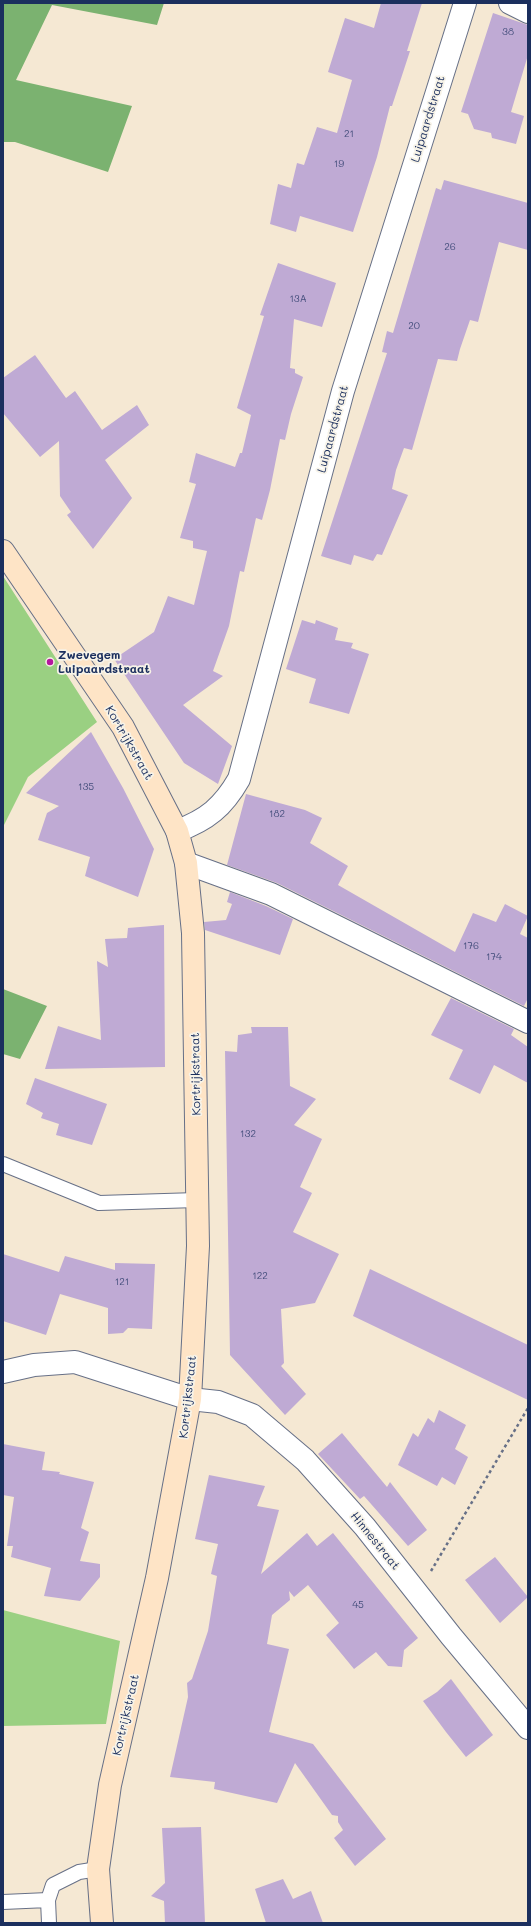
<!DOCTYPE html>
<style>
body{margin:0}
#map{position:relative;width:531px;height:1926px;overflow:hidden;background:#f5e8d3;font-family:Mali,sans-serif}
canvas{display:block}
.frame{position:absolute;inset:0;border:4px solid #1b2f5e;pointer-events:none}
</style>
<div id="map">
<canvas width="531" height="1926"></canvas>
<div class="frame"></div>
</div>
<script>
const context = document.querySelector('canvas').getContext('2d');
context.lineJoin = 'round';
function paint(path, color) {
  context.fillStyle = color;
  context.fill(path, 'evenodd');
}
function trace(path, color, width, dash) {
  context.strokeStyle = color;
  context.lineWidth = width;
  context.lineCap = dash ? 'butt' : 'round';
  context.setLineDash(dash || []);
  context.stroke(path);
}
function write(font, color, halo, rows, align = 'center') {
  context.font = font + ' Mali,sans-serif';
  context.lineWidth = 3.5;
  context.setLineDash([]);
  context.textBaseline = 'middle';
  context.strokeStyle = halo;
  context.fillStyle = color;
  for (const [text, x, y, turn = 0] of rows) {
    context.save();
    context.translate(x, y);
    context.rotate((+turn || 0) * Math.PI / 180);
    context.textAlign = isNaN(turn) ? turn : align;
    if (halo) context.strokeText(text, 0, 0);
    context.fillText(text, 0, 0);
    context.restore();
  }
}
paint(new Path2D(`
 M 3,576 L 97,722 L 28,777 L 3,827 Z
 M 3,1610 L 120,1641 L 106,1724 L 3,1726 Z`), '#9ad082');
paint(new Path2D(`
 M 3,3 L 164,3 L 157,25 L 52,5 L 16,80 L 132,106 L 108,172 L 15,142 L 3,142 Z
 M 3,989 L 47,1006 L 20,1059 L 3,1054 Z`), '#7bb270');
paint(new Path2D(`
 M 381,3 L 422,3 L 407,51 L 410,51 L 392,106 L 390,106 L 377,157 L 353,232 L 300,216 L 296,232 L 270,224 L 278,184 L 291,188 L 297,163 L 304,165 L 317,127 L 337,133 L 352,80 L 328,72 L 345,18 L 374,28 Z
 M 493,13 L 528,25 L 528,55 L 511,112 L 524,116 L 516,144 L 492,138 L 491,133 L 474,129 L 468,114 L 461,112 Z
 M 444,180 L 528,203 L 528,250 L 499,242 L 478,322 L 470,320 L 460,349 L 457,361 L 438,359 L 412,450 L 404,448 L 396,470 L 392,489 L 408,495 L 382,555 L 377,554 L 373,561 L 354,555 L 351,565 L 321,556 L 387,353 L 382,352 L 387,331 L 393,333 L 436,188 L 441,190 Z
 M 278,263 L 336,283 L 322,327 L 294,319 L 290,368 L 295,369 L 295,373 L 303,377 L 291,414 L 285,440 L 280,439 L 270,490 L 262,520 L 256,518 L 244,572 L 240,571 L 229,626 L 213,671 L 223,676 L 183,705 L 232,746 L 218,784 L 184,763 L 114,659 L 154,632 L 168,596 L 194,605 L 207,551 L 193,548 L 193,541 L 180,538 L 196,484 L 189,482 L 196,453 L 235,467 L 240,453 L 242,453 L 251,415 L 237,408 L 264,316 L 260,315 Z
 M 35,355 L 66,398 L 75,391 L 102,430 L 137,405 L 149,425 L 105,460 L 132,498 L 93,549 L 67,515 L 71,512 L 60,496 L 59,441 L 40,457 L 3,413 L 3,378 Z
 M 302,620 L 315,624 L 316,620 L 338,628 L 335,640 L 353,643 L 351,648 L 369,654 L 349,714 L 309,703 L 316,679 L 286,669 Z
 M 91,732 L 123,788 L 154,849 L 138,897 L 85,876 L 90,857 L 38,840 L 47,813 L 59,806 L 26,793 Z
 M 246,794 L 305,810 L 322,818 L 310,843 L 348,866 L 338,885 L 455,952 L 473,913 L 496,922 L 505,904 L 528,916 L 520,934 L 528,938 L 528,998 L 524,1006 L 277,883 L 227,865 Z
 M 230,892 L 266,906 L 293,919 L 280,955 L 205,930 L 204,922 L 226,920 L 232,904 L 227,902 Z
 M 164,925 L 165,1067 L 45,1069 L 58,1026 L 101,1040 L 97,961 L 108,967 L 105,939 L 127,938 L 128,928 Z
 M 451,998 L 514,1029 L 511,1035 L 528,1047 L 528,1083 L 494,1065 L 480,1094 L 449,1079 L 463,1050 L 431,1035 Z
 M 251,1027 L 288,1027 L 290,1086 L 316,1099 L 294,1125 L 322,1139 L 300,1187 L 312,1193 L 293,1232 L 339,1254 L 315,1303 L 281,1309 L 284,1363 L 281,1366 L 306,1394 L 285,1415 L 230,1355 L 225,1051 L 237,1052 L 238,1035 L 252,1033 Z
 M 35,1078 L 107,1104 L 92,1145 L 56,1135 L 59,1124 L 41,1118 L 43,1113 L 26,1104 Z
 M 3,1254 L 59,1272 L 65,1256 L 115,1270 L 115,1263 L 155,1264 L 152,1329 L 128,1328 L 123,1333 L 108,1334 L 108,1308 L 60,1294 L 46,1335 L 3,1321 Z
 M 370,1269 L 528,1345 L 528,1400 L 353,1316 Z
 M 439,1410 L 466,1425 L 455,1449 L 468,1457 L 455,1485 L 442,1477 L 437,1486 L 398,1465 L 413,1433 L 418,1437 L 428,1418 L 434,1423 Z
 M 342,1433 L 387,1487 L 390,1482 L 427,1530 L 408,1546 L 364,1496 L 360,1499 L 318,1454 Z
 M 3,1444 L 45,1452 L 42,1470 L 60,1472 L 59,1474 L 94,1482 L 81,1528 L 89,1532 L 80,1561 L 100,1564 L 100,1577 L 80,1601 L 44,1596 L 51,1568 L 11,1557 L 13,1546 L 7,1546 L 14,1497 L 3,1495 Z
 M 209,1475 L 265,1486 L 257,1506 L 279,1510 L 261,1574 L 307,1533 L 317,1546 L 333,1533 L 418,1638 L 404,1650 L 402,1667 L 388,1666 L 376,1652 L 354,1669 L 326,1635 L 339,1623 L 308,1585 L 294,1597 L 289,1591 L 290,1600 L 272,1615 L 267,1644 L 289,1649 L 269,1732 L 313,1744 L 386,1839 L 355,1866 L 334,1838 L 343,1830 L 338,1822 L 338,1816 L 332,1815 L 295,1763 L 277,1803 L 214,1789 L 215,1782 L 170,1777 L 188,1697 L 187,1683 L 192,1679 L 208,1631 L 217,1576 L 211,1574 L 218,1544 L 195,1539 Z
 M 495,1557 L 528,1597 L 500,1623 L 465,1580 Z
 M 451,1679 L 493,1735 L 466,1757 L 446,1732 L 423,1701 L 437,1692 Z
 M 201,1827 L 205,1923 L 165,1923 L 164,1901 L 151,1896 L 165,1883 L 162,1828 Z
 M 283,1879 L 293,1899 L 311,1891 L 323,1923 L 266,1923 L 255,1889 Z`), '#bfaad4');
const service = new Path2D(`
 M 3,1164 L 99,1203 L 197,1200
 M 3,1902 L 48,1900
 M 49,1923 L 48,1900 L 53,1885 L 79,1872 L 98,1869`);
const minor = new Path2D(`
 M 510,3 L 528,12
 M 177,831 C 207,820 223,807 239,779 L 343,391 L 465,3
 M 186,863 L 271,894 L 528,1022
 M 3,1372 L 34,1365 L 75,1362 L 190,1399 L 218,1402 L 252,1415 L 305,1460 L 365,1527 L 451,1636 L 528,1728`);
const secondary = new Path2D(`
 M 3,551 L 123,727 L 177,831 L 186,863 L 193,933 L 198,1246 L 190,1399 L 157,1578 L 110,1785 L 98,1869 L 102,1923`);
trace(service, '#677087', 16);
trace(minor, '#677087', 24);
trace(secondary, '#677087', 24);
trace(new Path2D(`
 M 431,1571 L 528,1408`), '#677087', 2.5, [3, 3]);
trace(service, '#fff', 14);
trace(minor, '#fff', 22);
trace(secondary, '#fee4c6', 22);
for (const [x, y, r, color] of [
 [50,662,4,"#b5179e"]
]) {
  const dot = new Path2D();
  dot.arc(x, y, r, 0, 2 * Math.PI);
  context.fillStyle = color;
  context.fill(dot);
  trace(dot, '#f7f3e8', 1.5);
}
write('10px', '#444e7c', null, [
 ["38",508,32],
 ["21",349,134],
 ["19",339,164],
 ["26",450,247],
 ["13A",298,299],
 ["20",414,326],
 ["135",86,787],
 ["182",277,814],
 ["176",471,946],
 ["174",494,957],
 ["132",248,1134],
 ["122",260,1276],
 ["121",122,1282],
 ["45",358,1605]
]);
write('12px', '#1b2f5e', '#f7f3e8', [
 ["Luipaardstraat",428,119,-73],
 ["Luipaardstraat",333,429,-75],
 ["Kortrijkstraat",129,743,60],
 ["Kortrijkstraat",196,1074,-91],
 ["Kortrijkstraat",188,1397,-84],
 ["Hinnestraat",375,1541,51],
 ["Kortrijkstraat",126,1715,-77]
]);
write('bold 12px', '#1b2f5e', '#f7f3e8', [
 ["Zwevegem",58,655],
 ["Luipaardstraat",58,669]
], 'left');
</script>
